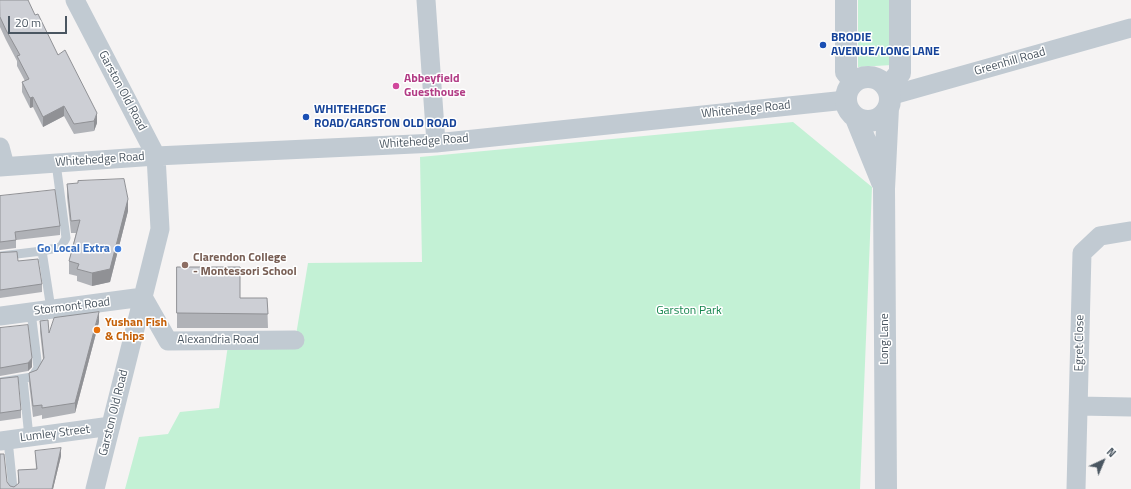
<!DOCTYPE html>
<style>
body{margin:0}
#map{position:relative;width:1131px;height:489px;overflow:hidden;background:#f5f3f3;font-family:"Titillium Web",sans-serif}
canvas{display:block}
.north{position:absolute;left:1083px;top:441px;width:40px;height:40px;-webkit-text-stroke:3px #fff;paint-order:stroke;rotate:44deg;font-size:11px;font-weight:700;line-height:16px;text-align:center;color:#4a5661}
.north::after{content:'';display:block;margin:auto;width:14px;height:18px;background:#4a5661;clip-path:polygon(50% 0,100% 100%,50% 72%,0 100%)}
.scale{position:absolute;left:8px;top:16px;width:59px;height:18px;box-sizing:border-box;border:2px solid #4a5661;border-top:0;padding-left:5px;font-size:12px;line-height:14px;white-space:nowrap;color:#4a5661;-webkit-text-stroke:3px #fff;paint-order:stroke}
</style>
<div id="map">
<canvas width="1131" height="489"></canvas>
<div class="north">N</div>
<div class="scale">20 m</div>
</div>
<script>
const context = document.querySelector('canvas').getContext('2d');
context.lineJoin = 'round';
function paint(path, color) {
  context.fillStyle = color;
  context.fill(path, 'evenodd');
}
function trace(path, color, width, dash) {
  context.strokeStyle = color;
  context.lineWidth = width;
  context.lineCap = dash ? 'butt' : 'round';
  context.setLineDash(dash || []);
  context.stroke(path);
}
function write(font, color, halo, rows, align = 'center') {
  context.font = font + ' "Titillium Web",sans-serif';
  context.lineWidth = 3;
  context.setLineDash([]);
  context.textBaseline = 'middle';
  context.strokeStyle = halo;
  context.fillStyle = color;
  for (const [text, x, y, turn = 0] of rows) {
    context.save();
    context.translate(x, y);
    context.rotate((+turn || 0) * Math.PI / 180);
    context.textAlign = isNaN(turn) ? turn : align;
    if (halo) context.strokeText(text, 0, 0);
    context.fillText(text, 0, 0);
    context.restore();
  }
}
paint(new Path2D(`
 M 858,0 L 892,0 L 892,65 L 858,67 Z
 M 793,122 L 872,187 L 860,489 L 125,489 L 139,437 L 168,434 L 180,412 L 219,408 L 229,338 L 296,335 L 308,263 L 422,262 L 420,157 Z`), '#c3f1d5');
trace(new Path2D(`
 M 42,251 L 51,309
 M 0,256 L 42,251 L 61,247 L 66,238 L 56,163
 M 23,379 L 29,437
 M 0,382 L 32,377 L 38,368 L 31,312
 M 8,440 L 13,489`), '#c1cad2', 9);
trace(new Path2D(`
 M 75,0 L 156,156 L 160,229 L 95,489
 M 426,0 L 436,143
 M 889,96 L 1131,28
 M 0,147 L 5,166
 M 0,167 L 156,156 L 436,143 L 846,100
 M 0,316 L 143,297 L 168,341 L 295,340
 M 1078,406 L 1131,407
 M 0,441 L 111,426
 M 1076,489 L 1082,253 L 1100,236 L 1131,231`), '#c1cad2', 19);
trace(new Path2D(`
 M 846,0 L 846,72 L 854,82
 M846 99a22 22 0 1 1 44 0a22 22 0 1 1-44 0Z
 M 887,88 L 900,73 L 900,0
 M 856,118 L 882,182
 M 886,489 L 884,189 L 888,108`), '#c1cad2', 22);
paint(new Path2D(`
 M 0,0 L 35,15 L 97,123 L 94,131 L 74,134 L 64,116 L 43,127 L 33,107 L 30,108 L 22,92 L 22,82 L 25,81 L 17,66 L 17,61 L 6,40 L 0,27 Z
 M 67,184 L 128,211 L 110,282 L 92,286 L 77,281 L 77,276 L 69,274 L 69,261 L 76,233 L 71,233 L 67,197 Z
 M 0,196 L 60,226 L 60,235 L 16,240 L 16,248 L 0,250 Z
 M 0,253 L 18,261 L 42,284 L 42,292 L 0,298 Z
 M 177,267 L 240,298 L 267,298 L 268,328 L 177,328 Z
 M 40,321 L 49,333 L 99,322 L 75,413 L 42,419 L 42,415 L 33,417 L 29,383 L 29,373 L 37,370 L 43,359 L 40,332 Z
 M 0,328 L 32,367 L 28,371 L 0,376 Z
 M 0,379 L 21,410 L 21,418 L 0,421 Z
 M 35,451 L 61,456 L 53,489 L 0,489 L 7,482 L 10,486 L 14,487 L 18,484 L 18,470 L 36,469 Z`), '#b0b2b7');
paint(new Path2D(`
 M 33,97 L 33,107 L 30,108 L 30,98 Z
 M 64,106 L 64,116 L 43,127 L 43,117 Z
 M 97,113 L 97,123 L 94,131 L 94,121 Z
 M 128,199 L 128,211 L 110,282 L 92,286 L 92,273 Z
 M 99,312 L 99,322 L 75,413 L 75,403 Z
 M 32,358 L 32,367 L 28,371 L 28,363 Z
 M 61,448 L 61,456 L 53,489 L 52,489 Z`), '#909195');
const building = new Path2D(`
 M 0,0 L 28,0 L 35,15 L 38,14 L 58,55 L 65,50 L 97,113 L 94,121 L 74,124 L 64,106 L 43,117 L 33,97 L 30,98 L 22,82 L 29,79 L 17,56 L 20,55 L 6,30 L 0,17 Z
 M 124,179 L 128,199 L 110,269 L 92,273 L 77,269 L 79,264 L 69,261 L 80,220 L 71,221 L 67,184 L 78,183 L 78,181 Z
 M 55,190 L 60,226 L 15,232 L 16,240 L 0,242 L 0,196 Z
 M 17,252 L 18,261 L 38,259 L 42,284 L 0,290 L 0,253 Z
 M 177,267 L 240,267 L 240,298 L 267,298 L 268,314 L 177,313 Z
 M 99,312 L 75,403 L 42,408 L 42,405 L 33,406 L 29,373 L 37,370 L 44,358 L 40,321 L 48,320 L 49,333 L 54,318 Z
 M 28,325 L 32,358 L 28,363 L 0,368 L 0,328 Z
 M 18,377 L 21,410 L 0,413 L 0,379 Z
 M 61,448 L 52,489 L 0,489 L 0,454 L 4,454 L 7,482 L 10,486 L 14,487 L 19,483 L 18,470 L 37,469 L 35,451 Z`);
paint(building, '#cdcfd5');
trace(building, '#909195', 1);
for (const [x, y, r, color] of [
 [823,45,4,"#1a4fb4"],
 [396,86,4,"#d1479c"],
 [306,117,4,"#1a4fb4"],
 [118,249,4,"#3f7fe0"],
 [185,265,4,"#8d6e63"],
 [97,330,4,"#e8710a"]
]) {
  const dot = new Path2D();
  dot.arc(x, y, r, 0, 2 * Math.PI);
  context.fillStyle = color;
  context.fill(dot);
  trace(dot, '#fff', 1.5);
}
write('bold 12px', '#164399', '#fff', [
 ["BRODIE",831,38],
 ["AVENUE/LONG LANE",831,52],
 ["WHITEHEDGE",314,110],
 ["ROAD/GARSTON OLD ROAD",314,124]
], 'left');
write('12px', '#4a5661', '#fff', [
 ["Greenhill Road",1010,62,-16],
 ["Garston Old Road",122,91,62],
 ["Whitehedge Road",746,110,-6],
 ["Whitehedge Road",424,142,-4],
 ["Whitehedge Road",100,160,-4],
 ["Stormont Road",72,307,-7],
 ["Long Lane",885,339,-90],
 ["Alexandria Road",218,340],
 ["Egret Close",1080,343,-89],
 ["Garston Old Road",114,413,-76],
 ["Lumley Street",55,434,-7]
]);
write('bold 12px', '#b23c85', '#fff', [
 ["Abbeyfield",404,79],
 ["Guesthouse",404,93]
], 'left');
write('bold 12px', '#366cbe', '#fff', [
 ["Go Local Extra",110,249]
], 'right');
write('bold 12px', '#785e54', '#fff', [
 ["Clarendon College",193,258],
 ["- Montessori School",193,272]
], 'left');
write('12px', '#17864f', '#fff', [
 ["Garston Park",689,311]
]);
write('bold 12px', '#c56008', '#fff', [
 ["Yushan Fish",105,323],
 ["& Chips",105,337]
], 'left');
</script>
